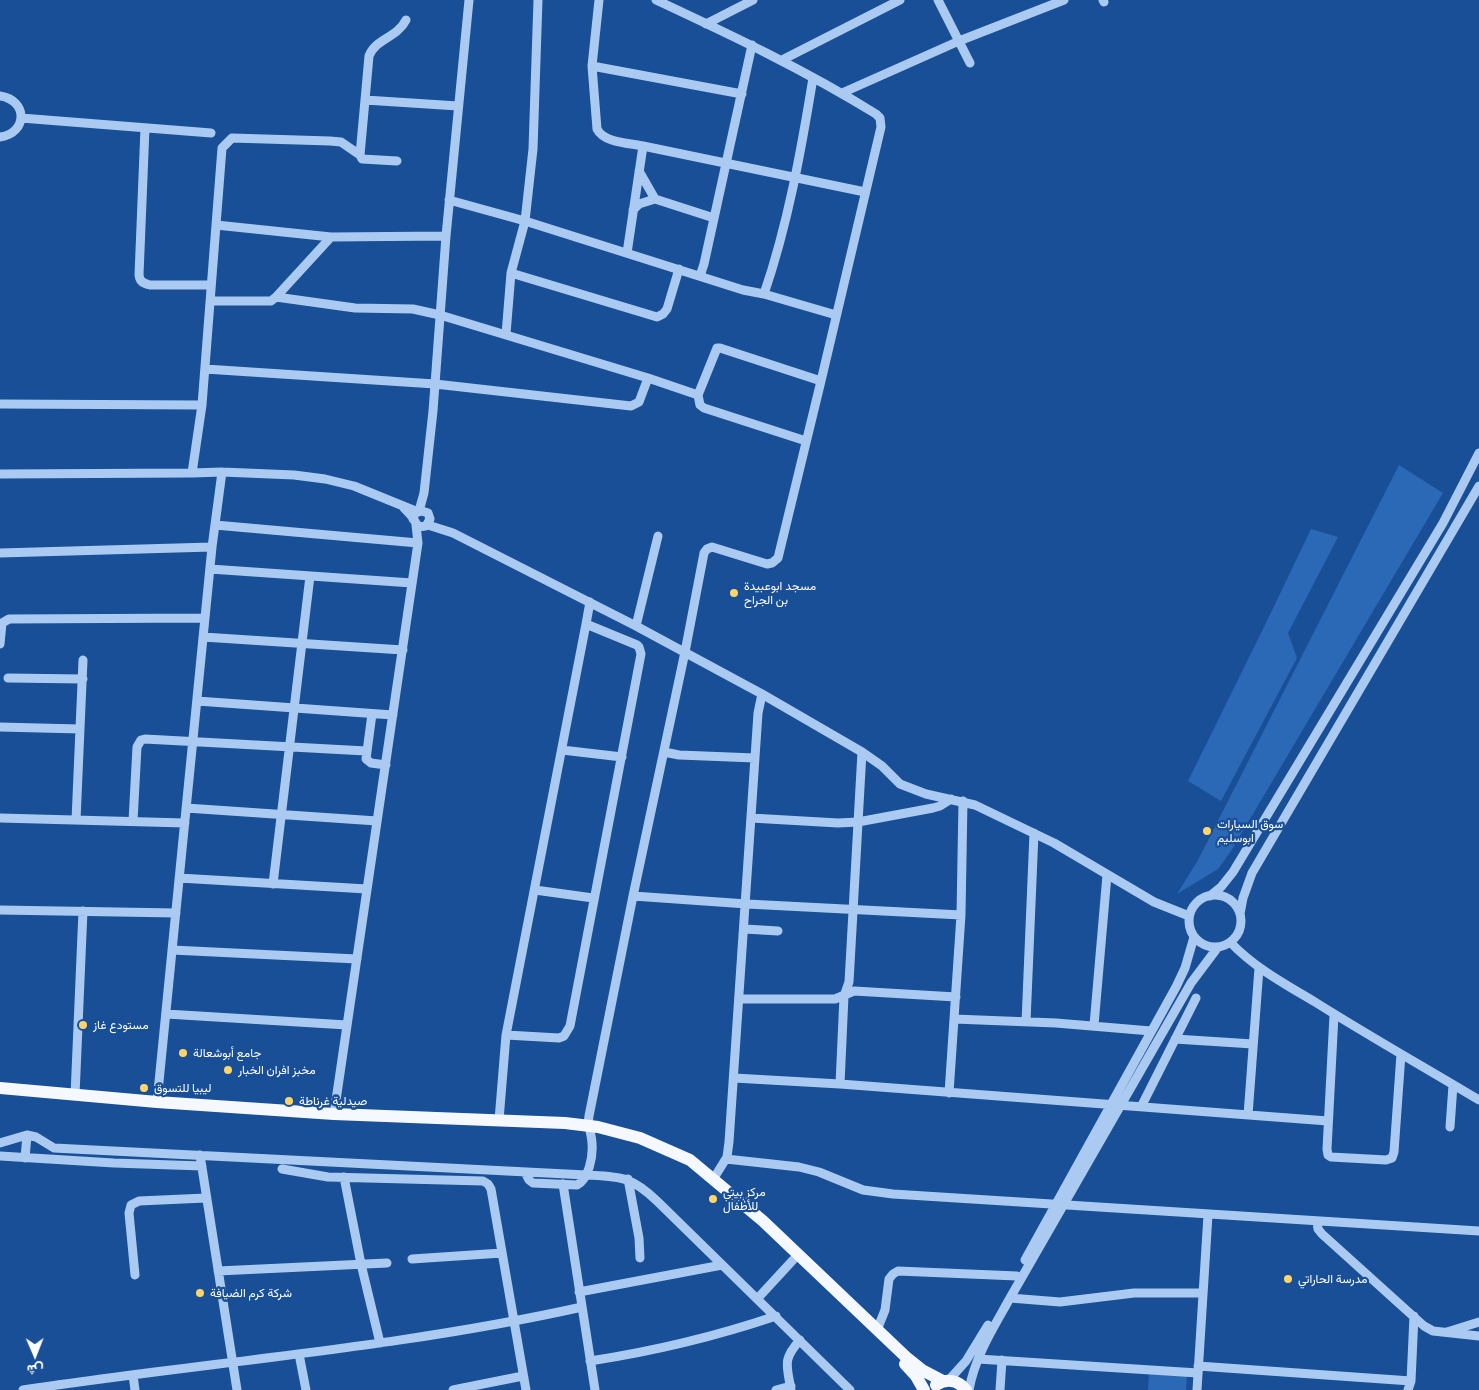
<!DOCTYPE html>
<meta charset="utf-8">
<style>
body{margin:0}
#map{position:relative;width:1479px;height:1390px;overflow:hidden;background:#184f97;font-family:Ubuntu,Vazirmatn,sans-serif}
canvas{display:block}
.north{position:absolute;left:10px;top:1330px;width:50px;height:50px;-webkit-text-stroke:4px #184f97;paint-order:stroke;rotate:179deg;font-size:14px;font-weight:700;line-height:20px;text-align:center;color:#fff}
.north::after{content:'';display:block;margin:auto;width:18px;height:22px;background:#fff;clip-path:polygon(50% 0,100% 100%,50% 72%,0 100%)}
</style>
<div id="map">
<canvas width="1479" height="1390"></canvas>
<div class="north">ش</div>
</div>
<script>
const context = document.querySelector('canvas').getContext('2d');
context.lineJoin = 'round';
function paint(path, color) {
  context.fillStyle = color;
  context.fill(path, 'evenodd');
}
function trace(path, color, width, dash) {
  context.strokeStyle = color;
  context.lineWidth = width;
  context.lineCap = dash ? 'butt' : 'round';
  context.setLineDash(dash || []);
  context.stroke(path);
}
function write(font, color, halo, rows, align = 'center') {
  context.font = font + ' Ubuntu,Vazirmatn,sans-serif';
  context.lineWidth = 4.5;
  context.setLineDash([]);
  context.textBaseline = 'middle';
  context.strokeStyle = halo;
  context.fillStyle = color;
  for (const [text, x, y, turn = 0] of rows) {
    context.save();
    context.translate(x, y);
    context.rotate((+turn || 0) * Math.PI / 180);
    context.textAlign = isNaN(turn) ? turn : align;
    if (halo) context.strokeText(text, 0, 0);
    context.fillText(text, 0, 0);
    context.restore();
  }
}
paint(new Path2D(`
 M 1399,465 L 1443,493 L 1231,851 L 1218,869 L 1177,894 L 1198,860 Z
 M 1311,529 L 1338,537 L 1288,633 L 1297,658 L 1221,801 L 1188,781 L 1264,627 Z
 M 1149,1373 L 1187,1375 L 1186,1390 L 1148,1390 Z`), '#2b69b6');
trace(new Path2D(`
 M 599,0 L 592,66 L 597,129 C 604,143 629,143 643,146 L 865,192
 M 938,0 L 970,63
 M 1103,0 L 1104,2
 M 706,24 L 753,0
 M 782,60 L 900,0
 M 592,66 L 742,94
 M 842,93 L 959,41 L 1064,0
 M 0,96 C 28,100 28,133 0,137
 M 365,100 L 458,106
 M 21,118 L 211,133
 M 145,128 L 139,275 C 140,282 143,283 150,285 L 211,285
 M 397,161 L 362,159 L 360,155 L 369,56 C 375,39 397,38 406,20
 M 639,171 L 655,199
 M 449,200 L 525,221 L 743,290 L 764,294 C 788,224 801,151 813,78
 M 633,210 L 639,204 L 655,199 L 714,218
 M 216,225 L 331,237 L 446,236
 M 627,253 L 643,146
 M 511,273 L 657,317 L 663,314 L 667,309 L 679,269
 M 700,276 L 704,264 L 752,45
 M 764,294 L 836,315
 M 276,297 L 355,308 L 413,309 L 440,315 L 648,378 L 698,395 L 717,348 L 720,348 L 821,381
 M 210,301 L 271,301 L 276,297 L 331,237
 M 506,334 L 511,273 L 525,221 L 533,149 L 538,0
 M 205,369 L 435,384 L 631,406 L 639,402 L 648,378
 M 698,395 L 700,405 L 704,408 L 806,441
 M 0,404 L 202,405
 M 192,473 L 202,405 L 222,148 L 232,138 L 330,141 L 341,142 L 360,155
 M 0,474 L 192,473 L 222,472 L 294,475 L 325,479 L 354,486 L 418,512
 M 404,508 C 407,511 411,515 413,518 C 417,525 418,528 426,526 L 430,519 L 428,513 L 422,511 L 415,513 L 413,519
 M 419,511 L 424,493 L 433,411 L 446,236 L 469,0
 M 215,525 L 418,543
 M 428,525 L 453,533 L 636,626 L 762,694 L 862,752 L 882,766 L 900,784 L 926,794 L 975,805 L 1054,843 L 1154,902 L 1189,916
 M 0,553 L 212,547
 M 210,569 L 412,583
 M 586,624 L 590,602
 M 636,626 L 658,536
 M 203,637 L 403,650
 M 0,644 L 2,623 L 9,619 L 205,618
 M 8,678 L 83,679
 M 197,701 L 393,715
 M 372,714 L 366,759 L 371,763 L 386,765
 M 0,727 L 80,729
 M 562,750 L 622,757
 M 664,752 L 679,755 L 755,758
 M 186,808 L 377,821
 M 0,818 L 185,823
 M 751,818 L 838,823 L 858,822 L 933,808 L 940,806 L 951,799
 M 76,820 L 83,660
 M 133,821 L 137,747 L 141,740 L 145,739 L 366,751
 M 179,878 L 367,889
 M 273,884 L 310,576
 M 535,890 L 593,898
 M1189 921a26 26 0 1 1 52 0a26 26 0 1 1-52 0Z
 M 633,896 L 747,904 L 961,915
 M 1210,896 L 1221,887 L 1233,872 L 1443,523 L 1479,453
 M 0,910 L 176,913
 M 1240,914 L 1243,898 L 1252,873 L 1479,486
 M 745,929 L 778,931
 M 1231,943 C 1255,968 1285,984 1315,1002 C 1369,1036 1424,1067 1479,1100
 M 172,950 L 357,959
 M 740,999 L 835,999 L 854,991 L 956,997
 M 166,1014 L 347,1025
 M 1334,1015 L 1327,1149 L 1328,1155 L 1331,1157 L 1386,1160 L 1392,1158 L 1394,1152 L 1401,1054
 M 954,1019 L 1056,1023 L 1151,1031
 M 1026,1022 L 1034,833
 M 1094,1025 L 1107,875
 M 1175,1039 L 1253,1044
 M 734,1078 L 840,1084 L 1328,1121
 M 840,1084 L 844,996 L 849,982 L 862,752
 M 949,1093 L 961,915 L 963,801
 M 75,1095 L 83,911
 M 157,1102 L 212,547 L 222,472
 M 1141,1107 L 1196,998
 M 334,1114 L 418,543 L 416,525
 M 1248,1115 L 1259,968
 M 499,1120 L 506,1035 L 586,624 L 637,645 L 639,647 L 641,654 L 570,1026 L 564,1036 L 559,1038 L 506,1035
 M 1450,1127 L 1453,1085
 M 0,1143 L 27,1135 L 36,1137 L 54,1148 L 586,1175 C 621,1177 631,1176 657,1201 L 850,1390
 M 200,1155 L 237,1390
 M 0,1156 L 114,1163 L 202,1166
 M 25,1158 L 27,1135
 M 726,1159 L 799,1167 L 819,1172 L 863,1190 L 893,1194 L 1479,1231
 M 282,1169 L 328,1177 L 483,1181 L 488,1184 L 491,1189 L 526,1390
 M 525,1172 L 529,1180 L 533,1183 L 577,1185 C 589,1179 593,1156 592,1144 C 592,1134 587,1126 589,1116 L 633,896 L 685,652 L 704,553 L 707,549 L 712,547 L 767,564 L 772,563 L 778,558 L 821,381 L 881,127 L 880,118 L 876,114 C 805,70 731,35 656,0
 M 344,1177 L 361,1264 L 380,1343
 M 714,1178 L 727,1157 L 729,1142 L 758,713 L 762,694
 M 628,1179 L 639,1238 L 640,1258
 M 563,1184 L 595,1390
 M 1317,1222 L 1318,1229 L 1322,1234 L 1424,1326 L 1433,1331 L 1479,1336
 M 412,1259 L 502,1253
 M 1025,1260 L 1176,987 L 1185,968 L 1194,937
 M 218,1271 L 387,1263
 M 135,1275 L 129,1213 L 131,1205 L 139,1201 L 206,1198
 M 579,1292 L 722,1265
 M 758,1298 L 793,1260
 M 1010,1298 L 1060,1302 L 1134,1293 L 1203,1293
 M 877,1330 L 885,1310 L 889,1279 L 893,1274 L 898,1271 L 1017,1276
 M 1447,1332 L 1479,1322
 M 299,1354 L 306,1390
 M 978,1359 L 1198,1373
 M 590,1361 C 655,1351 714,1337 776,1316
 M 1198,1366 L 1411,1381
 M 133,1375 L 135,1390
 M 948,1381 L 966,1361 L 988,1325
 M 23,1390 C 209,1362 398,1348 582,1307
 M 453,1390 L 523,1376
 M 776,1390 L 791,1386
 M 791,1390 C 787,1365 782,1360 800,1340
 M 969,1390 C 975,1356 994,1327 1010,1298 L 1191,983 L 1218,947
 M 1000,1390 L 1002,1360
 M 1197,1390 L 1208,1215
 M 1408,1390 L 1411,1381 L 1414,1316`), '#abcaf1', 9);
trace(new Path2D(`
 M 0,1088 L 157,1102 L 334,1114 L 565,1123 L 598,1127 L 640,1138 L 690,1160 L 763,1221 L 907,1358 L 922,1370 L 943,1381
 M 905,1364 L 916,1376 L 924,1390
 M 936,1385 C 947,1378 958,1380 966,1390`), '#f5f9ff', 12);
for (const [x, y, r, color] of [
 [734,593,5,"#ffd56b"],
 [1207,831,5,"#ffd56b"],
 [83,1025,5,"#ffd56b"],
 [183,1053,5,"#ffd56b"],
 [228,1070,5,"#ffd56b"],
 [144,1088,5,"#ffd56b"],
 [289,1101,5,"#ffd56b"],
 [713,1199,5,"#ffd56b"],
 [1288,1279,5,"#ffd56b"],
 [200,1293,5,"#ffd56b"]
]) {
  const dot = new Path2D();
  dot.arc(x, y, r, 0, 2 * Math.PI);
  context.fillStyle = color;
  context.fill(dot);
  trace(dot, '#184f97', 2);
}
write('12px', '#fff', '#184f97', [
 ["مسجد ابوعبيدة",744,586],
 ["بن الجراح",744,600],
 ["سوق السيارات",1217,824],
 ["ابوسليم",1217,838],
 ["مستودع غاز",93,1025],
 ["جامع أبوشعالة",193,1053],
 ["مخبز افران الخبار",238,1070],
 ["ليبيا للتسوق",154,1088],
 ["صيدلية غرناطة",299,1101],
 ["مركز بيتي",723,1192],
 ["للأطفال",723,1206],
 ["مدرسة الحاراتي",1298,1279],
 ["شركة كرم الضيافة",210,1293]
], 'left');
</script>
